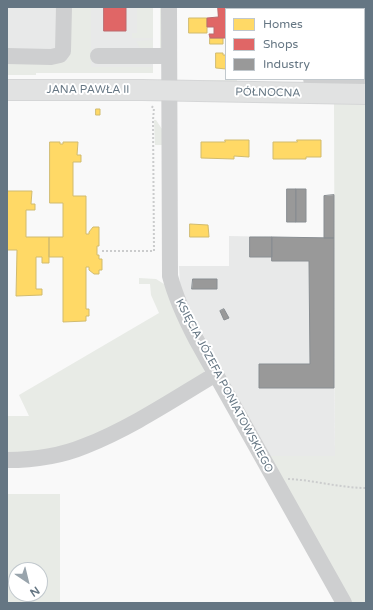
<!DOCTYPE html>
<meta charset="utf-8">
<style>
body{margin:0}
#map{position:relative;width:373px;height:610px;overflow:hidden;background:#f9f9f9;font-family:"Varela Round",sans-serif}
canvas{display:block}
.frame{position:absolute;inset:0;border:8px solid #657683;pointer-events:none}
.legend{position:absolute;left:225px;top:8px;width:140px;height:72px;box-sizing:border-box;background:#fff;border:1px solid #c1c8cd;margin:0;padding:5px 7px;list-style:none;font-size:12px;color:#657683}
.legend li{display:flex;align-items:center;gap:8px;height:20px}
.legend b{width:20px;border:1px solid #c1c8cd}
.north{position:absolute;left:8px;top:562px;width:40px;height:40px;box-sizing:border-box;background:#fff;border:1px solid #c1c8cd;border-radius:50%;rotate:145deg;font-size:11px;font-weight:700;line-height:16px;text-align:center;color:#657683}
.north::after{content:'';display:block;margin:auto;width:14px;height:18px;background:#99a4ac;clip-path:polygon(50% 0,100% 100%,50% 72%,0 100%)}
</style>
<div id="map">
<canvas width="373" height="610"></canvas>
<div class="frame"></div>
<ul class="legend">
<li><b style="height:11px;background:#ffd966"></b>Homes</li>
<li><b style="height:11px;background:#e06666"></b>Shops</li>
<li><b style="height:11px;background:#999"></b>Industry</li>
</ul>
<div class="north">N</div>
</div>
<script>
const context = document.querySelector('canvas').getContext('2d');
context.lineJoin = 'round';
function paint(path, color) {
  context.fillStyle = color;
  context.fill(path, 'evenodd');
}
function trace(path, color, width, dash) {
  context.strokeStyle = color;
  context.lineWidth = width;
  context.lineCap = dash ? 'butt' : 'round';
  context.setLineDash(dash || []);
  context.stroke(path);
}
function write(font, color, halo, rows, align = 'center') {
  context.font = font + ' "Varela Round",sans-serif';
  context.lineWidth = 4;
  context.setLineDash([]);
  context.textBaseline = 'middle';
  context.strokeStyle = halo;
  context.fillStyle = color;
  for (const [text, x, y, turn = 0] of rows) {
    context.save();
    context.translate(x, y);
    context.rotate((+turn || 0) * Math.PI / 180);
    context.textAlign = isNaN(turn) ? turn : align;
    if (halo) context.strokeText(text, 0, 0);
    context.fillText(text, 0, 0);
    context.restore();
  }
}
paint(new Path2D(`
 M 7,7 L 137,7 L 137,33 L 153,33 L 153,73 L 7,73 Z
 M 229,236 L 334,238 L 335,456 L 270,456 L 217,361 L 184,299 L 180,286 L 179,266 L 229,266 Z`), '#e8e9e9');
paint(new Path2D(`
 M 67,7 L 91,7 L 91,67 L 153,67 L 153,73 L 36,73 L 36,75 L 7,75 L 7,62 L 67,61 Z
 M 137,7 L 153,7 L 153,38 L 132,38 L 132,33 L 137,33 Z
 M 160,7 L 164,7 L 162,47 L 160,50 Z
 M 153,40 L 153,51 L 140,48 L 136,41 Z
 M 199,80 L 237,80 L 237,84 L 197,81 Z
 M 334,100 L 366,101 L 366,603 L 352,603 L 270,456 L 335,456 Z
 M 154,120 L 156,120 L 164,132 L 163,145 L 155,145 Z
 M 139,278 L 156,279 L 164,284 L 206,368 L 202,376 L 90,439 L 53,450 L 7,455 L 7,416 L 29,416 L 19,395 L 159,313 L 151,295 L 150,284 L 139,284 Z
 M 7,494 L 60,494 L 60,603 L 7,603 ZM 16,570 L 40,570 L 40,594 L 16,594 Z`), '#e8ebe6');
const homes = new Path2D(`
 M 229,7 L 237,7 L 237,9 L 229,9 Z
 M 331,7 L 339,7 L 339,9 L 331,9 Z
 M 189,18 L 207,18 L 207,33 L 189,33 Z
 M 364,18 L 366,18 L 366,33 L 364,33 Z
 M 210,38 L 223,38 L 223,44 L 210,44 Z
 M 216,53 L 223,53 L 223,55 L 226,55 L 226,69 L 216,68 Z
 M 96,109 L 100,109 L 100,115 L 96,115 Z
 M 225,140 L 249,140 L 249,157 L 234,156 L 234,159 L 201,158 L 201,142 L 225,142 Z
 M 297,140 L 321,140 L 321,157 L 306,157 L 306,159 L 273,159 L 273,142 L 297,142 Z
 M 50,142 L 60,142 L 60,144 L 63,144 L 63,142 L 78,142 L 77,155 L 81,155 L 81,162 L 73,162 L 73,196 L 86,196 L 86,234 L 89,234 L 89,232 L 93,227 L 99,227 L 99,246 L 97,246 L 97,255 L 99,255 L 99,259 L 102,259 L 102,270 L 99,270 L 99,274 L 94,274 L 89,270 L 89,267 L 86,267 L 86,309 L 89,309 L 89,316 L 86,316 L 86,321 L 63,322 L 63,257 L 49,257 L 49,237 L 63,237 L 63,203 L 50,203 Z
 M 7,191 L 32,191 L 31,204 L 35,204 L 35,210 L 26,210 L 26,237 L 49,237 L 49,263 L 42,263 L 42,257 L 36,257 L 36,289 L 42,289 L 42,295 L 16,296 L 17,250 L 7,250 Z
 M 190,224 L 208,225 L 209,237 L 190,237 Z`);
paint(homes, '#ffd966');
trace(homes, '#d1bb6f', 1);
const shops = new Path2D(`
 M 104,7 L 126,7 L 126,31 L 104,31 Z
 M 218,7 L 229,7 L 229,9 L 226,9 L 226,38 L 210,38 L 209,34 L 214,34 L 214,27 L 207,27 L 207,18 L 218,17 Z`);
paint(shops, '#e06666');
trace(shops, '#bb6b6f', 1);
const industry = new Path2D(`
 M 287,189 L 296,189 L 296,222 L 287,222 Z
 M 296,189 L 306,189 L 306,222 L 296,222 Z
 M 334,195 L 334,238 L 324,238 L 324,196 Z
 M 250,237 L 272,237 L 272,257 L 250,257 Z
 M 272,237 L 334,238 L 334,388 L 259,388 L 259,364 L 310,364 L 309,261 L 272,261 Z
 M 193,279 L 217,279 L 217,289 L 192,289 Z
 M 224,309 L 229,318 L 224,320 L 220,311 Z`);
paint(industry, '#999');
trace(industry, '#898e92', 1);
const major = new Path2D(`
 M 7,90 L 142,90 L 366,94`);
trace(major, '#d5d6d7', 22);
trace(new Path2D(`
 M 102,251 L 154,251 L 153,120 L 154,108 L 151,106
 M 288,479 C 314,480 340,488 366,488`), '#cbcccd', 2, [2, 2]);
trace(new Path2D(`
 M 169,7 L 170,276 C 176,299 185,318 196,339 L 344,603
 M 284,7 L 284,9
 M 7,56 L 51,57 L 60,55 L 63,51 L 64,7
 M 98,56 L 169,56
 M 311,79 L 366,80
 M 7,460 C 33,460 61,456 85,446 C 131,428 174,399 216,374`), '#cecfd0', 16);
trace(major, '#e1e2e2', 20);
write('11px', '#657683', '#fff', [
 ["JANA PAWŁA II",88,90],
 ["PÓŁNOCNA",268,93,1],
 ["KSIĘCIA JÓZEFA PONIATOWSKIEGO",224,386,62]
]);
</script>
